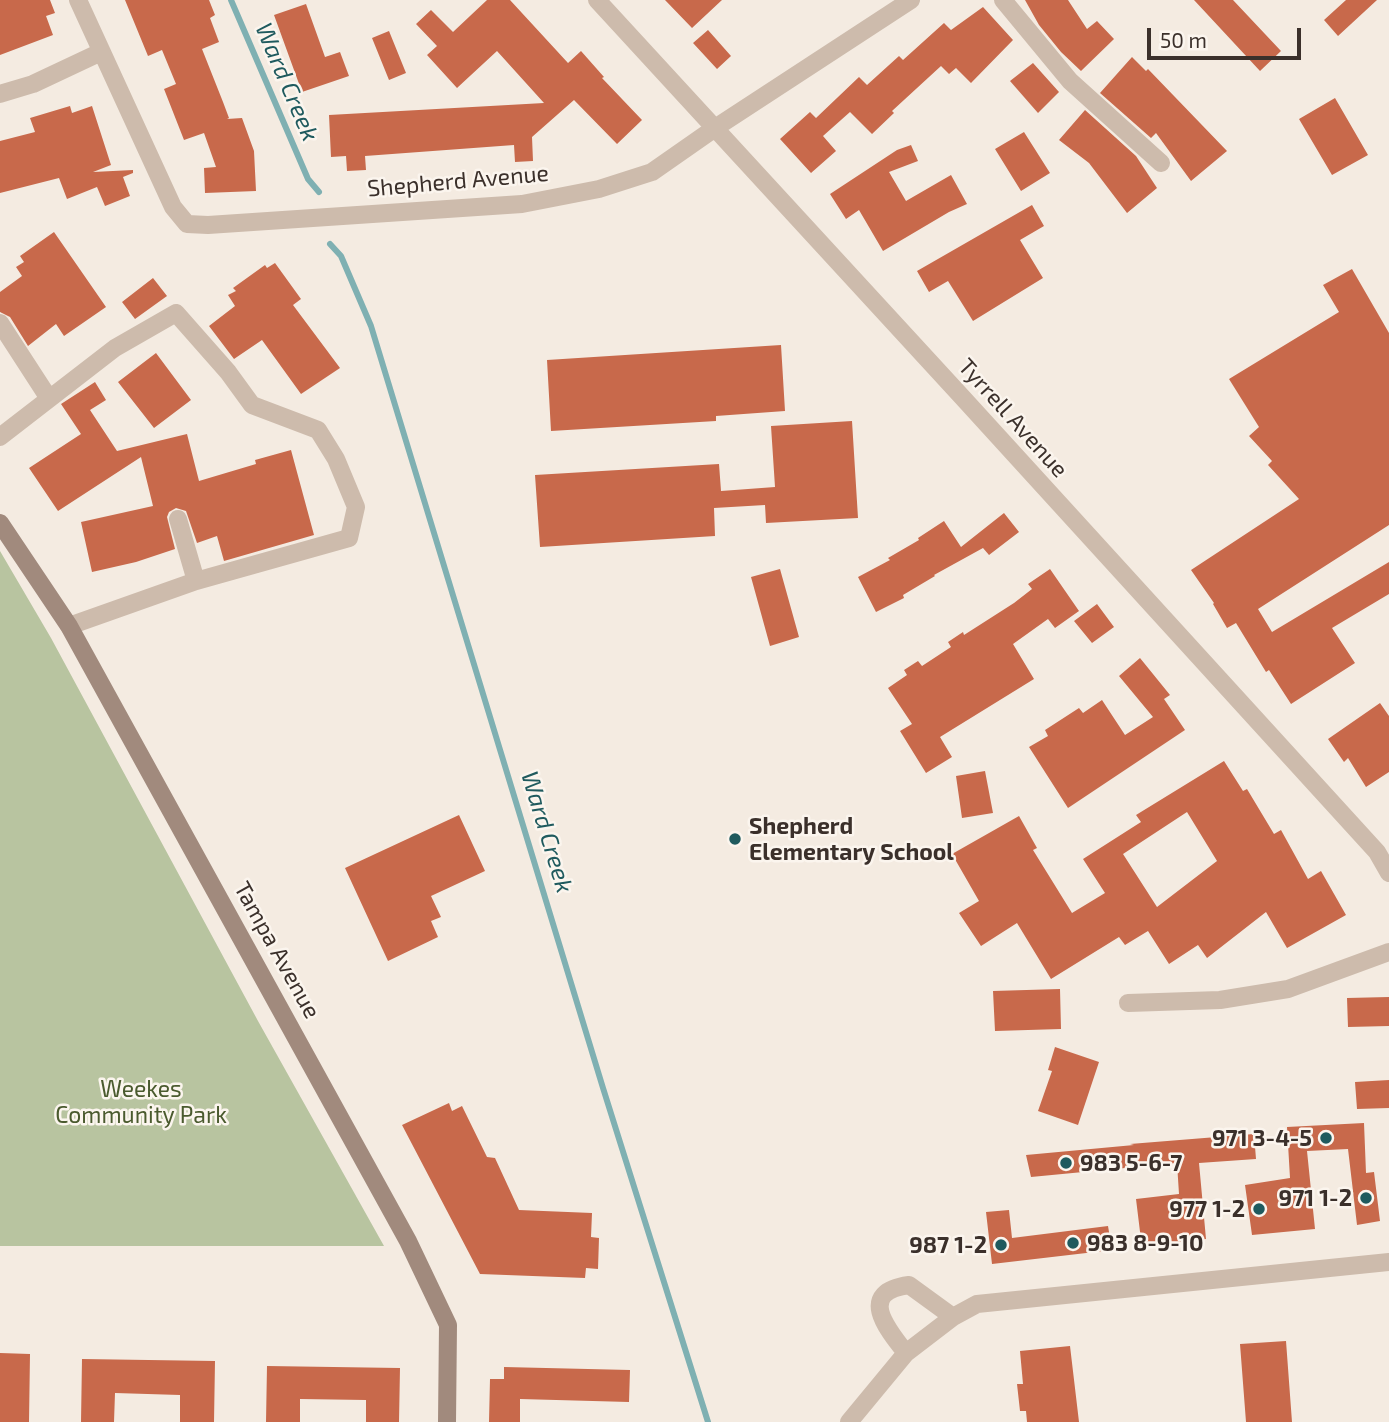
<!DOCTYPE html>
<style>
body{margin:0}
#map{position:relative;width:1389px;height:1422px;overflow:hidden;background:#f4ebe1;font-family:"Exo 2",sans-serif}
canvas{display:block}
.scale{position:absolute;left:1147px;top:28px;width:154px;height:32px;box-sizing:border-box;border:4px solid #3b302b;border-top:0;padding-left:9px;font-size:21px;line-height:24px;white-space:nowrap;color:#3b302b;-webkit-text-stroke:5px #fbf5ee;paint-order:stroke}
</style>
<div id="map">
<canvas width="1389" height="1422"></canvas>
<div class="scale">50 m</div>
</div>
<script>
const context = document.querySelector('canvas').getContext('2d');
context.lineJoin = 'round';
function paint(path, color) {
  context.fillStyle = color;
  context.fill(path, 'evenodd');
}
function trace(path, color, width, dash) {
  context.strokeStyle = color;
  context.lineWidth = width;
  context.lineCap = dash ? 'butt' : 'round';
  context.setLineDash(dash || []);
  context.stroke(path);
}
function write(font, color, halo, rows, align = 'center') {
  context.font = font + ' "Exo 2",sans-serif';
  context.lineWidth = 5;
  context.setLineDash([]);
  context.textBaseline = 'middle';
  context.strokeStyle = halo;
  context.fillStyle = color;
  for (const [text, x, y, turn = 0] of rows) {
    context.save();
    context.translate(x, y);
    context.rotate((+turn || 0) * Math.PI / 180);
    context.textAlign = isNaN(turn) ? turn : align;
    if (halo) context.strokeText(text, 0, 0);
    context.fillText(text, 0, 0);
    context.restore();
  }
}
paint(new Path2D(`
 M 0,551 L 51,638 L 258,1021 L 384,1246 L 0,1246 Z`), '#b8c4a0');
trace(new Path2D(`
 M 231,0 L 308,179 L 319,192
 M 330,244 L 341,256 L 371,326 L 603,1088 L 708,1422`), '#7fb0b2', 6);
paint(new Path2D(`
 M 0,0 L 50,0 L 55,13 L 46,16 L 53,35 L 0,55 Z
 M 125,0 L 209,0 L 215,15 L 210,18 L 219,42 L 202,49 L 223,102 L 229,118 L 227,119 L 242,118 L 254,151 L 256,191 L 205,193 L 204,168 L 216,167 L 204,133 L 184,140 L 164,89 L 176,84 L 162,50 L 148,56 Z
 M 487,0 L 510,0 L 568,63 L 581,51 L 604,77 L 602,78 L 642,120 L 617,144 L 574,100 L 532,137 L 533,161 L 515,162 L 514,145 L 365,156 L 366,170 L 347,171 L 346,156 L 331,157 L 329,115 L 544,103 L 497,51 L 457,88 L 427,55 L 437,46 L 416,24 L 431,10 L 453,32 Z
 M 665,0 L 722,0 L 692,28 Z
 M 1025,0 L 1068,0 L 1087,29 L 1097,21 L 1114,39 L 1081,71 L 1061,52 L 1039,25 Z
 M 1194,0 L 1233,0 L 1281,51 L 1260,71 Z
 M 1346,0 L 1377,0 L 1338,36 L 1324,20 Z
 M 306,4 L 325,57 L 340,52 L 349,76 L 302,92 L 274,15 Z
 M 983,7 L 1013,40 L 971,83 L 956,68 L 949,74 L 941,66 L 892,111 L 894,113 L 872,134 L 850,112 L 823,136 L 836,151 L 811,173 L 780,139 L 810,112 L 816,118 L 859,77 L 867,85 L 899,56 L 903,60 L 944,23 L 951,30 Z
 M 708,30 L 731,56 L 717,69 L 693,43 Z
 M 389,31 L 406,73 L 389,80 L 372,38 Z
 M 1132,57 L 1146,71 L 1148,69 L 1227,151 L 1191,181 L 1156,133 L 1151,138 L 1100,93 Z
 M 1033,63 L 1059,92 L 1038,113 L 1010,81 Z
 M 1335,98 L 1368,155 L 1332,175 L 1299,119 Z
 M 70,106 L 72,113 L 92,106 L 111,165 L 93,172 L 133,170 L 133,173 L 123,177 L 130,196 L 105,206 L 97,187 L 67,199 L 59,178 L 0,193 L 0,141 L 35,132 L 30,118 Z
 M 1085,110 L 1136,156 L 1157,188 L 1127,213 L 1089,163 L 1059,140 Z
 M 1024,132 L 1050,173 L 1021,191 L 995,149 Z
 M 911,145 L 918,161 L 889,172 L 906,201 L 951,175 L 967,204 L 949,212 L 883,251 L 859,210 L 846,219 L 830,194 L 897,150 Z
 M 1032,205 L 1044,226 L 1020,240 L 1043,278 L 973,321 L 948,281 L 929,292 L 917,271 Z
 M 54,232 L 106,307 L 64,336 L 56,324 L 28,346 L 10,317 L 0,312 L 0,292 L 22,276 L 16,267 L 24,262 L 20,256 Z
 M 275,263 L 301,299 L 293,305 L 340,368 L 301,394 L 262,340 L 234,359 L 209,326 L 235,306 L 228,295 L 236,291 L 233,288 L 265,265 L 267,268 Z
 M 1352,269 L 1389,333 L 1389,525 L 1258,609 L 1272,632 L 1389,562 L 1389,594 L 1332,628 L 1355,663 L 1291,704 L 1269,670 L 1266,672 L 1236,623 L 1227,628 L 1213,604 L 1214,603 L 1191,570 L 1299,499 L 1268,465 L 1272,461 L 1249,436 L 1259,427 L 1229,379 L 1339,312 L 1323,285 Z
 M 153,278 L 167,296 L 135,319 L 122,302 Z
 M 781,345 L 785,411 L 716,416 L 716,421 L 551,431 L 547,360 Z
 M 156,353 L 191,400 L 154,428 L 118,382 Z
 M 95,382 L 106,400 L 90,410 L 117,451 L 187,434 L 199,481 L 256,464 L 255,460 L 291,450 L 314,535 L 224,561 L 217,536 L 197,543 L 186,511 L 176,508 L 169,512 L 167,517 L 175,549 L 136,562 L 92,572 L 81,522 L 153,506 L 141,457 L 58,511 L 29,468 L 81,434 L 61,404 Z
 M 852,421 L 858,518 L 766,523 L 765,505 L 714,508 L 715,536 L 540,547 L 535,475 L 719,464 L 721,491 L 775,487 L 771,426 Z
 M 1004,513 L 1019,532 L 989,555 L 983,548 L 934,575 L 935,576 L 903,595 L 904,598 L 876,612 L 858,577 L 890,560 L 888,558 L 919,540 L 918,538 L 944,521 L 961,547 Z
 M 780,569 L 799,637 L 770,646 L 751,577 Z
 M 1050,569 L 1079,611 L 1055,628 L 1048,619 L 1013,644 L 1034,679 L 940,737 L 952,757 L 926,773 L 900,731 L 912,724 L 888,688 L 907,675 L 904,670 L 918,661 L 922,666 L 951,647 L 948,642 L 963,632 L 964,635 L 1014,603 L 1032,589 L 1028,584 Z
 M 1097,604 L 1114,627 L 1092,643 L 1074,621 Z
 M 1140,658 L 1170,695 L 1164,699 L 1185,730 L 1068,808 L 1029,747 L 1048,736 L 1045,730 L 1079,708 L 1083,713 L 1102,700 L 1125,735 L 1153,717 L 1119,676 Z
 M 1380,703 L 1389,716 L 1389,772 L 1366,787 L 1348,758 L 1344,762 L 1328,739 Z
 M 1224,761 L 1243,791 L 1247,789 L 1274,834 L 1281,830 L 1308,879 L 1321,871 L 1346,915 L 1287,948 L 1266,912 L 1207,958 L 1198,945 L 1169,964 L 1148,931 L 1125,945 L 1119,937 L 1051,979 L 1017,923 L 981,946 L 959,913 L 979,901 L 952,854 L 1019,816 L 1037,848 L 1033,850 L 1072,913 L 1105,893 L 1083,859 L 1141,822 L 1136,815 ZM 1187,812 L 1217,861 L 1157,907 L 1123,854 Z
 M 985,771 L 993,813 L 962,818 L 956,776 Z
 M 459,815 L 485,871 L 431,896 L 441,917 L 431,921 L 438,937 L 388,961 L 345,868 Z
 M 1060,989 L 1061,1029 L 995,1031 L 993,991 Z
 M 1389,997 L 1389,1026 L 1348,1027 L 1347,998 Z
 M 1055,1047 L 1099,1062 L 1078,1125 L 1038,1111 L 1052,1071 L 1048,1070 Z
 M 1389,1080 L 1389,1108 L 1357,1109 L 1355,1082 Z
 M 449,1103 L 452,1111 L 462,1106 L 487,1157 L 495,1158 L 519,1210 L 592,1213 L 591,1237 L 599,1238 L 598,1269 L 586,1268 L 585,1278 L 480,1274 L 402,1125 Z
 M 1364,1123 L 1366,1173 L 1374,1172 L 1380,1221 L 1357,1225 L 1348,1149 L 1307,1151 L 1315,1229 L 1252,1235 L 1245,1185 L 1290,1178 L 1287,1127 Z
 M 1254,1134 L 1256,1159 L 1199,1163 L 1206,1239 L 1166,1243 L 1166,1246 L 1142,1248 L 1136,1199 L 1179,1194 L 1177,1163 L 1031,1177 L 1026,1155 L 1134,1145 L 1130,1144 Z
 M 1009,1210 L 1012,1238 L 1108,1226 L 1112,1250 L 992,1264 L 986,1212 Z
 M 1286,1341 L 1292,1422 L 1246,1422 L 1240,1344 Z
 M 1070,1346 L 1079,1422 L 1027,1422 L 1026,1411 L 1020,1411 L 1017,1384 L 1023,1384 L 1020,1351 Z
 M 0,1353 L 30,1354 L 29,1422 L 0,1422 Z
 M 82,1359 L 215,1361 L 214,1422 L 180,1422 L 180,1395 L 115,1393 L 114,1422 L 81,1422 Z
 M 267,1366 L 400,1368 L 399,1422 L 366,1422 L 366,1400 L 300,1399 L 300,1422 L 266,1422 Z
 M 504,1367 L 630,1370 L 629,1402 L 520,1399 L 520,1422 L 489,1422 L 490,1379 L 504,1379 Z`), '#c8694b');
trace(new Path2D(`
 M 78,0 L 173,207 L 187,224 L 208,225 L 522,204 L 599,189 L 652,172 L 715,128 L 911,0
 M 597,0 L 963,398 L 1377,852 L 1389,873
 M 1003,0 L 1070,81 L 1161,163
 M 0,94 L 33,84 L 101,52
 M 0,323 L 48,397
 M 0,437 L 115,348 L 176,313 L 228,372 L 252,405 L 318,430 L 336,459 L 356,507 L 349,538 L 196,581 L 69,626
 M 178,519 L 196,581
 M 1128,1003 L 1220,1000 L 1288,989 L 1389,952
 M 906,1353 C 886,1328 857,1292 909,1285 L 953,1317
 M 849,1422 L 906,1353 L 953,1317 L 977,1304 L 1389,1262`), '#cdbbac', 18);
trace(new Path2D(`
 M 0,523 L 69,626 L 408,1241 L 448,1325 L 447,1422`), '#a18a7d', 18);
for (const [x, y, r, color] of [
 [735,839,7,"#1f5a5e"],
 [1326,1138,7,"#1f5a5e"],
 [1066,1163,7,"#1f5a5e"],
 [1366,1198,7,"#1f5a5e"],
 [1259,1209,7,"#1f5a5e"],
 [1073,1243,7,"#1f5a5e"],
 [1001,1245,7,"#1f5a5e"]
]) {
  const dot = new Path2D();
  dot.arc(x, y, r, 0, 2 * Math.PI);
  context.fillStyle = color;
  context.fill(dot);
  trace(dot, '#fbf5ee', 2.5);
}
write('23px', '#3b302b', '#fbf5ee', [
 ["Shepherd Avenue",458,181,-5],
 ["Tyrrell Avenue",1013,418,48],
 ["Tampa Avenue",277,950,61]
]);
write('bold 23px', '#3b302b', '#fbf5ee', [
 ["Shepherd",749,826,"left"],
 ["Elementary School",749,852,"left"],
 ["971 3-4-5",1312,1138],
 ["983 5-6-7",1080,1163,"left"],
 ["971 1-2",1352,1198],
 ["977 1-2",1245,1209],
 ["983 8-9-10",1087,1243,"left"],
 ["987 1-2",987,1245]
], 'right');
write('23px', '#4a5a2e', '#fbf5ee', [
 ["Weekes",141,1089],
 ["Community Park",141,1115]
]);
write('italic 24px', '#1f5a5e', '#fbf5ee', [
 ["Ward Creek",287,82,67],
 ["Ward Creek",547,832,73]
]);
</script>
